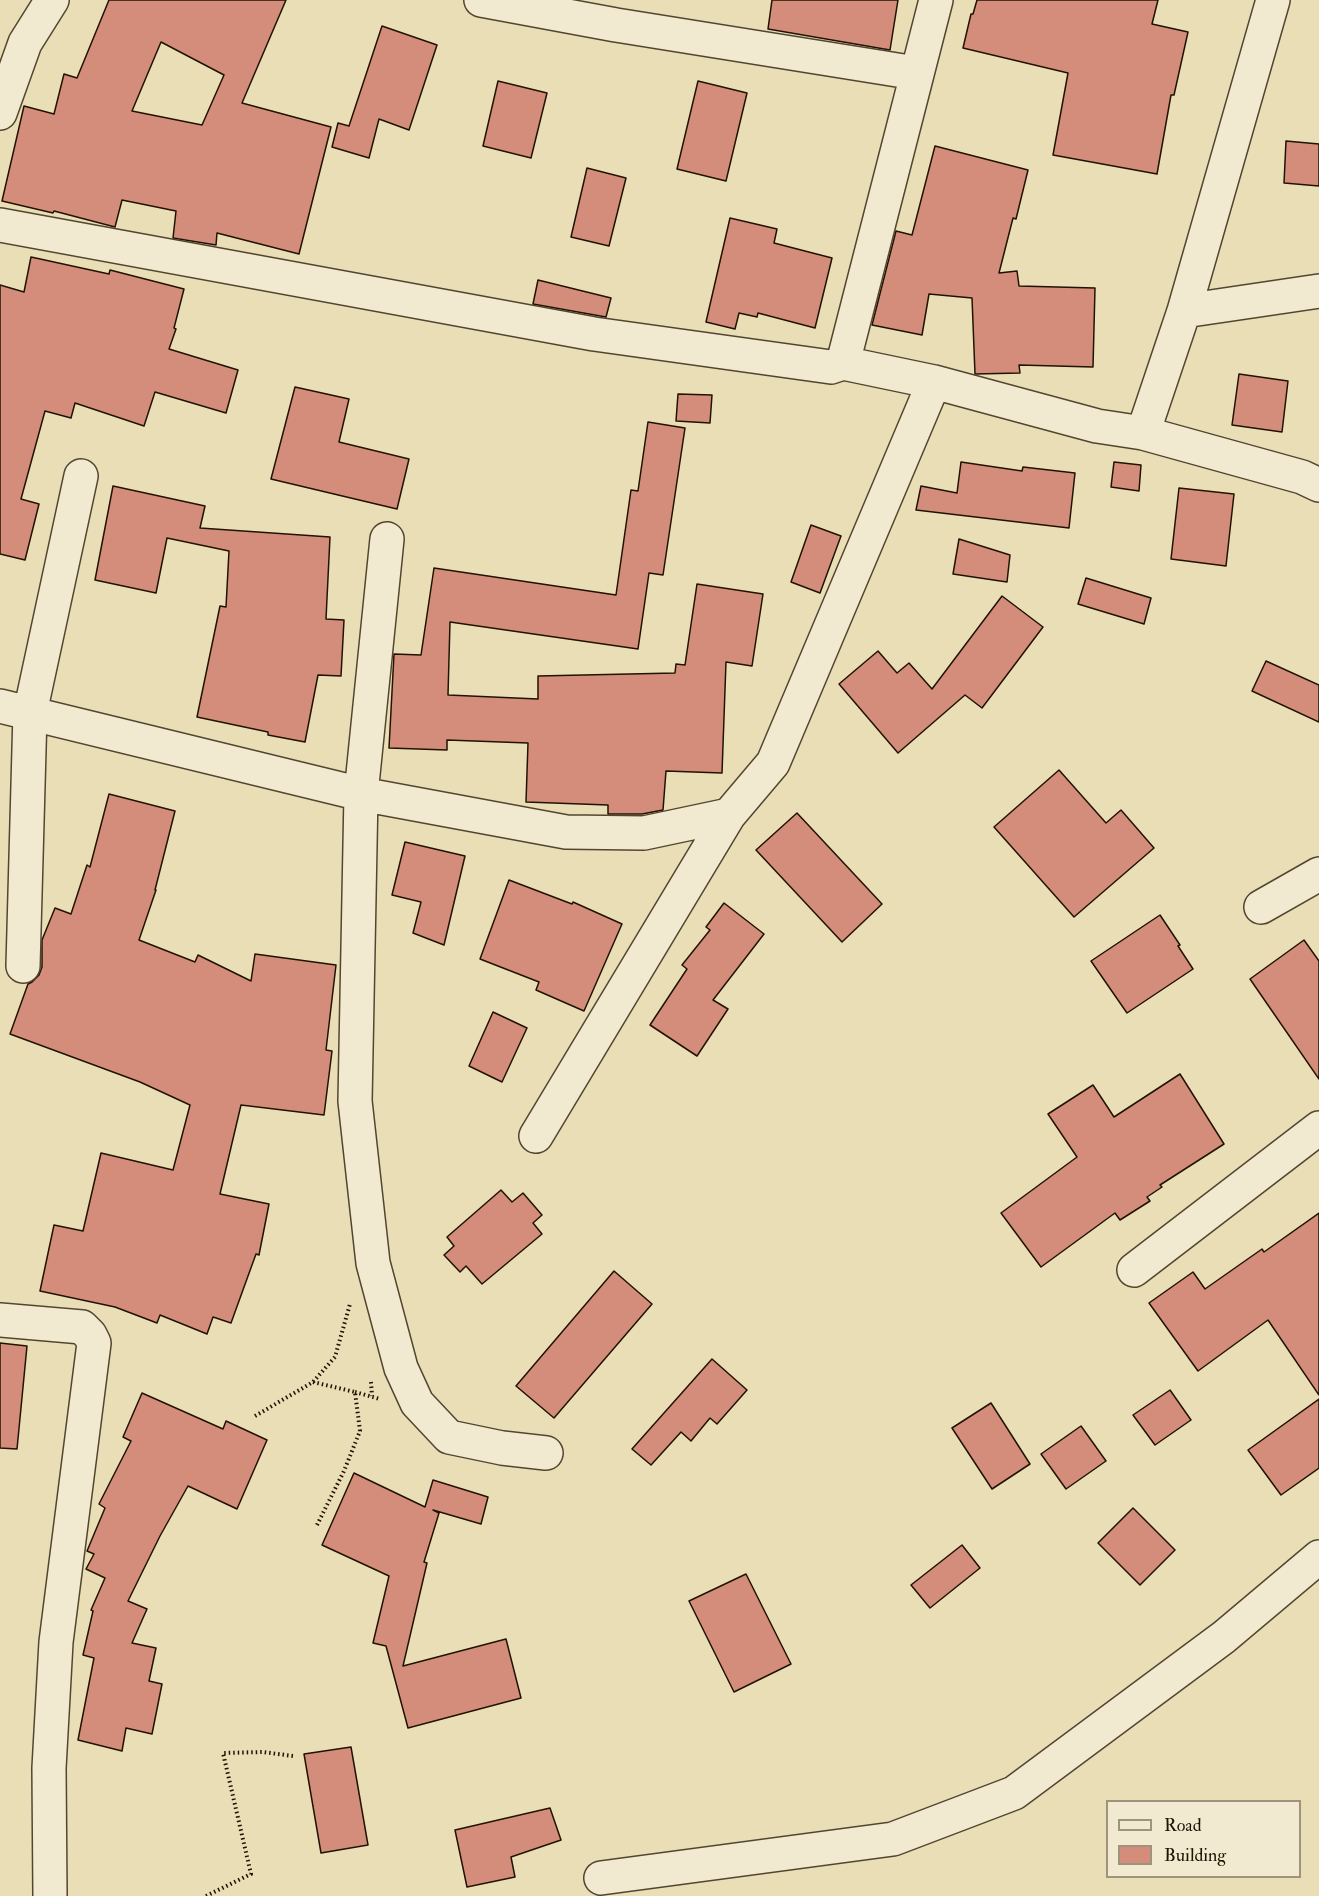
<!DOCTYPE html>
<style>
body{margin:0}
#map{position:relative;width:1319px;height:1896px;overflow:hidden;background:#eadeb7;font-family:"IM FELL Double Pica",serif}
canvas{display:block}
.legend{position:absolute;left:1106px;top:1800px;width:195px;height:78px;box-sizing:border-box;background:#f1ead0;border:2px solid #9e947e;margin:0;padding:8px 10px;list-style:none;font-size:18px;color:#211303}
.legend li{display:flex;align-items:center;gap:12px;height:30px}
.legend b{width:30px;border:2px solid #9e947e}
</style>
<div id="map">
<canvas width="1319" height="1896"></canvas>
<ul class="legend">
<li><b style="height:8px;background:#f1ead0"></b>Road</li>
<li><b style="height:16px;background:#d58d7b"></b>Building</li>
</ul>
</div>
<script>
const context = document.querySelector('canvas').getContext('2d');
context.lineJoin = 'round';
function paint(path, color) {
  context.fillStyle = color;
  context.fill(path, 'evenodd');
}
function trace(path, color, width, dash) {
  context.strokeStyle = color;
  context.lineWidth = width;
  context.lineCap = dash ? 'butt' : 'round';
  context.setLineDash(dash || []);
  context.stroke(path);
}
const building = new Path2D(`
 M 109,0 L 286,0 L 242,103 L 331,127 L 299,254 L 217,233 L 216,245 L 173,238 L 176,211 L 122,200 L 115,227 L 54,211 L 53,213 L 2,201 L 24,106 L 54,114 L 64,74 L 77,78 ZM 161,42 L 224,75 L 202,125 L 132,111 Z
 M 772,0 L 898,0 L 890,50 L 768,29 Z
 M 977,0 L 1158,0 L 1152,24 L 1188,32 L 1174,95 L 1171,95 L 1157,174 L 1053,155 L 1068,73 L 963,48 L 971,14 L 973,14 Z
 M 382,26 L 437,45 L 409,130 L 379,119 L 369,158 L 332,147 L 338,123 L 349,126 Z
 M 498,81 L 547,93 L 531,158 L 483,146 Z
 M 698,81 L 747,93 L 726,181 L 677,169 Z
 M 1286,141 L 1319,144 L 1319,186 L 1284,183 Z
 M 935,146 L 1028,170 L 1016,219 L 1013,218 L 999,273 L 1017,271 L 1019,286 L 1095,288 L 1093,367 L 1019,365 L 1020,373 L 975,374 L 972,298 L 929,294 L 922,335 L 872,325 L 896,231 L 912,235 Z
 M 587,168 L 626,178 L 609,246 L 571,237 Z
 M 730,218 L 777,229 L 774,243 L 832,258 L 815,328 L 758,313 L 757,317 L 739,313 L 735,329 L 706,322 Z
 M 31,257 L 109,274 L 110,270 L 184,289 L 174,328 L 176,329 L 169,349 L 238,370 L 226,413 L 155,392 L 144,426 L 75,403 L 71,418 L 45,411 L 21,499 L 39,504 L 25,560 L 0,554 L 0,285 L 24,292 Z
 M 538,280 L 611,298 L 606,317 L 533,304 Z
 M 1239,374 L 1288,381 L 1282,432 L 1232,425 Z
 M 295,387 L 349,399 L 339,442 L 409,459 L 397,509 L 271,479 Z
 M 678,394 L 712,395 L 710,423 L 676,421 Z
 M 648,422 L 685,428 L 663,575 L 649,573 L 638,649 L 450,622 L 448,695 L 538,699 L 538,676 L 675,673 L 676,664 L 685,665 L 697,584 L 763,594 L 752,666 L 726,662 L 722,773 L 666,771 L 663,810 L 642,814 L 608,814 L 608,805 L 526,802 L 528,743 L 447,740 L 447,750 L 389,748 L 394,654 L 421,655 L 434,568 L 616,595 L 631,490 L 638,491 Z
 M 961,462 L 1022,471 L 1023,467 L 1075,473 L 1069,528 L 916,510 L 921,486 L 957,493 Z
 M 1114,462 L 1141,465 L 1139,491 L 1111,487 Z
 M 113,486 L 205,506 L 200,528 L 330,537 L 326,619 L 344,620 L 341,676 L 318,675 L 305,742 L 268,735 L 268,732 L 197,717 L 220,606 L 226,607 L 229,551 L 167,538 L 156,593 L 95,580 Z
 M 1179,488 L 1234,494 L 1226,566 L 1171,559 Z
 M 811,525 L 841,536 L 820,593 L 791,582 Z
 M 959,539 L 1010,555 L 1007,582 L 953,574 Z
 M 1086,578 L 1151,598 L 1144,624 L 1078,604 Z
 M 1002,596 L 1043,627 L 982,708 L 965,695 L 898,753 L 839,684 L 878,651 L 897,673 L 909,663 L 932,689 Z
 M 1266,661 L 1319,685 L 1319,722 L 1252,691 Z
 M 1059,770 L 1106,823 L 1121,810 L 1154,848 L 1074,917 L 994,827 Z
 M 109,794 L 175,811 L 155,890 L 156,890 L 139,940 L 195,962 L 198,955 L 251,981 L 255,954 L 336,965 L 326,1050 L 332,1051 L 324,1115 L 241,1105 L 220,1194 L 269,1204 L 259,1255 L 256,1254 L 231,1323 L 213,1317 L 207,1334 L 160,1315 L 157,1323 L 115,1307 L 40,1291 L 54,1225 L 83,1231 L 101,1153 L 173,1170 L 190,1105 L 140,1082 L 10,1034 L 28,984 L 32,982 L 39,975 L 42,967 L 42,940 L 55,908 L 71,914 L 87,865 L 90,867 Z
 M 797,813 L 882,904 L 842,942 L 756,850 Z
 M 405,842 L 465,856 L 444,945 L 413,933 L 421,902 L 392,895 Z
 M 509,880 L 572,904 L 573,902 L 622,924 L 584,1011 L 536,990 L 539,982 L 480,959 Z
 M 724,903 L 764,934 L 713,1000 L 728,1009 L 697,1056 L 650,1025 L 687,969 L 682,965 L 710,930 L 706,927 Z
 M 1160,915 L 1180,945 L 1178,946 L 1193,969 L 1127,1013 L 1091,961 Z
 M 1304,940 L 1319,961 L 1319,1079 L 1250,979 Z
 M 493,1012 L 527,1028 L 502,1082 L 469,1066 Z
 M 1180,1074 L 1224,1144 L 1160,1185 L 1162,1187 L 1147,1197 L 1150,1201 L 1120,1220 L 1115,1213 L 1041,1267 L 1001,1213 L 1077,1157 L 1048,1114 L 1093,1085 L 1114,1117 Z
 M 501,1190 L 512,1202 L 523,1193 L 542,1215 L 533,1223 L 542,1234 L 482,1284 L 466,1266 L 460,1272 L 444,1255 L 454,1246 L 447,1237 Z
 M 1319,1213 L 1319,1395 L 1268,1320 L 1198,1371 L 1149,1303 L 1193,1272 L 1205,1289 L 1262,1249 L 1264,1252 Z
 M 614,1271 L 652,1304 L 554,1418 L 516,1386 Z
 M 0,1343 L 27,1346 L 17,1449 L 0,1448 Z
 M 712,1359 L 747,1390 L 717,1424 L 710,1418 L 691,1441 L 681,1432 L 651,1465 L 632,1449 Z
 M 1170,1390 L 1191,1420 L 1155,1445 L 1133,1415 Z
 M 142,1393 L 223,1429 L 226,1421 L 267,1440 L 237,1509 L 188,1486 L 160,1536 L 128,1601 L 147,1609 L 132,1643 L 156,1648 L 149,1681 L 162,1684 L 152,1734 L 126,1728 L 122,1751 L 78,1740 L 94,1658 L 83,1655 L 93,1611 L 91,1610 L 105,1578 L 86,1569 L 94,1554 L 87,1551 L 105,1508 L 99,1504 L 131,1441 L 123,1437 Z
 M 1319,1399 L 1319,1468 L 1281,1495 L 1248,1450 Z
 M 991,1403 L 1030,1464 L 992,1489 L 952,1428 Z
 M 1081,1426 L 1106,1461 L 1066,1489 L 1041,1454 Z
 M 354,1473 L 425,1507 L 433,1480 L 488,1497 L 481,1524 L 433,1510 L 439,1513 L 424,1562 L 427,1563 L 403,1666 L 506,1639 L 521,1698 L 408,1728 L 386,1646 L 373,1643 L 389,1576 L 322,1545 Z
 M 1133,1508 L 1175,1550 L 1140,1585 L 1098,1543 Z
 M 962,1545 L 980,1568 L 930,1608 L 911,1585 Z
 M 746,1574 L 791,1664 L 734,1692 L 689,1601 Z
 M 351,1747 L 368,1845 L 321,1853 L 304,1754 Z
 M 550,1808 L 561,1840 L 511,1857 L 515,1877 L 467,1887 L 455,1830 Z`);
paint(building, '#d58d7b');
trace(building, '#211303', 1.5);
const minor = new Path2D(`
 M 481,0 L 616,25 L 916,73
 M 0,113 L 25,43 L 52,0
 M 0,225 L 594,334 L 831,367 L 843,363 L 934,382 L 1097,426 L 1143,433 L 1302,477 L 1319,485
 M 1184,311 L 1319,291
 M 843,363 L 936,0
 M 1143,433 L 1184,311 L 1273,0
 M 387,539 L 361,794 L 355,1101 L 373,1263 L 401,1368 L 417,1403 L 449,1437 L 502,1448 L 546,1453
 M 0,706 L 361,794 L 566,832 L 644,833 L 729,815
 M 1261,907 L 1319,874
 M 23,966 L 30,713 L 81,476
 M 536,1136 L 729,815 L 773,763 L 934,382
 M 1134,1270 L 1319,1128
 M 0,1320 L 82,1327 L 90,1335 L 94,1343 L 56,1642 L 49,1768 L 50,1896
 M 601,1878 L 893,1839 L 1014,1793 L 1224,1637 L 1319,1557`);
trace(minor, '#534630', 36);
trace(new Path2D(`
 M 313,1382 L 355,1392 L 360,1431 L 344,1471 L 317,1525
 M 371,1382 L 372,1396
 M 355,1392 L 380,1399
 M 255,1416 L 313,1382 L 335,1357 L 350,1304
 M 206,1896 L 251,1874 L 223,1753 L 263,1752 L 293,1756`), '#211303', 4, [1.5, 3]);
trace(minor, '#f1ead0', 33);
</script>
